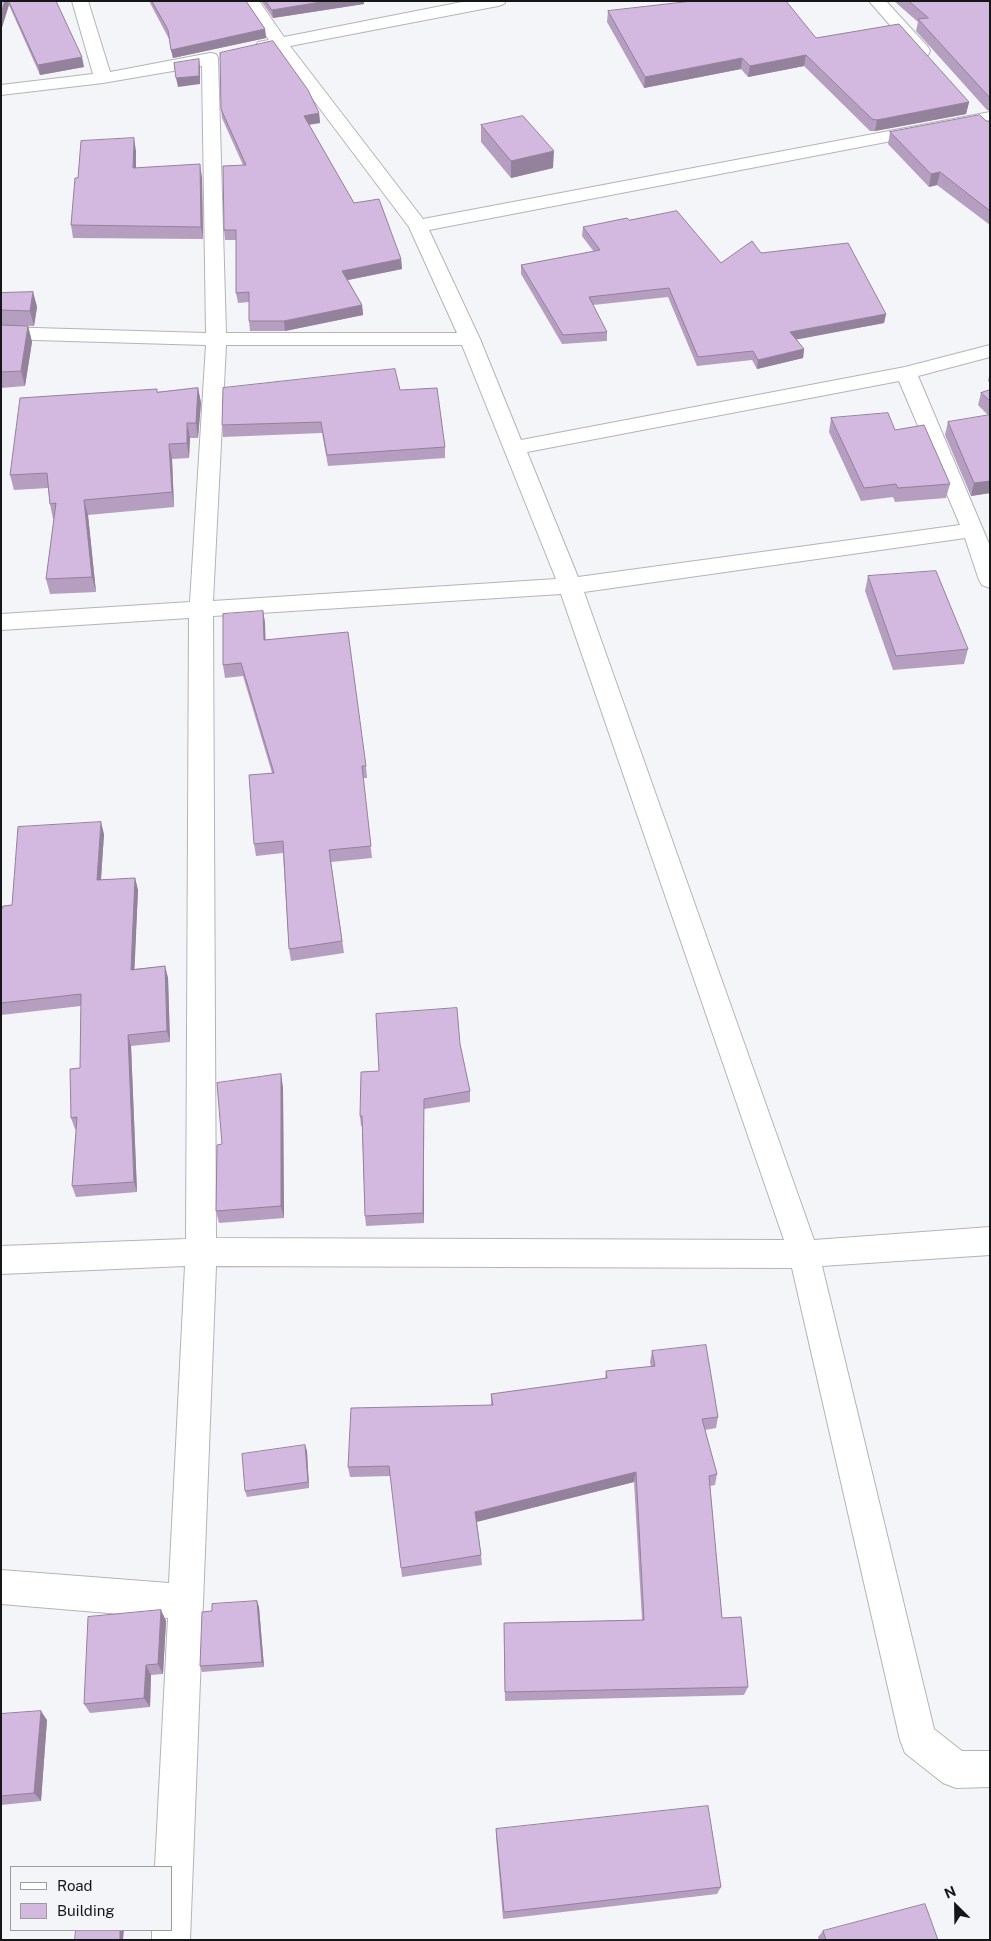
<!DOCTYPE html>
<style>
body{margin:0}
#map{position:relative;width:991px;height:1941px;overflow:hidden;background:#f4f5f8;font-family:"Public Sans",sans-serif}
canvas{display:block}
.frame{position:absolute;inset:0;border:2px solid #151617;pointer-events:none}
.legend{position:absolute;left:10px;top:1866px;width:162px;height:65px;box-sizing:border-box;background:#f4f5f8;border:1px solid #9b9c9e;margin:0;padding:6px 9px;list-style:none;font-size:15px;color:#151617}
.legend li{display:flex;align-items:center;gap:10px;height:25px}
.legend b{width:25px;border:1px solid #9b9c9e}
.north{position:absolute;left:931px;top:1881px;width:50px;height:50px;-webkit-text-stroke:4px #f4f5f8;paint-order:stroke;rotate:337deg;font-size:14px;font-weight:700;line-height:20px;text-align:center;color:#151617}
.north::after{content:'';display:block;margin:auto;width:18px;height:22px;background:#151617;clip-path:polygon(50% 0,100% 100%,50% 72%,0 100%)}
</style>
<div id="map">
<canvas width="991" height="1941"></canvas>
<div class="frame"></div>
<ul class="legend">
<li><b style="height:6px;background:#fff"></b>Road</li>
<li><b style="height:14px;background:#d3b8df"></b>Building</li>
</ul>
<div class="north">N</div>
</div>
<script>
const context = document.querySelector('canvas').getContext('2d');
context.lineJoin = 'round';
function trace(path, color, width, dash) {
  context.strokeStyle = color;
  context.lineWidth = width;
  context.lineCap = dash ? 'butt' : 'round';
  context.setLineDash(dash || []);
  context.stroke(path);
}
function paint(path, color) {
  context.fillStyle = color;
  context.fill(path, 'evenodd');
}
const minor = new Path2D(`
 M 72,1 L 88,1 L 110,72 L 210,53 L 216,54 L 218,58 L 226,333 L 457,333 L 409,227 L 275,49 L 264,51 L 258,50 L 256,46 L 258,42 L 269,40 L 243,1 L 259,1 L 284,37 L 467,1 L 506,1 L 504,4 L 498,6 L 290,46 L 423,219 L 990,112 L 990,122 L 429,230 L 480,339 L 521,440 L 905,367 L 990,345 L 990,357 L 918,376 L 990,546 L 990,588 L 982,585 L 979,580 L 965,538 L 584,592 L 814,1240 L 990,1227 L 990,1255 L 822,1266 L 934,1729 L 962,1751 L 990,1751 L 990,1787 L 956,1788 L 943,1783 L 905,1753 L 900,1740 L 792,1268 L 216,1266 L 190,1940 L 152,1940 L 152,1930 L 171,1930 L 171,1867 L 155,1867 L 168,1618 L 1,1604 L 1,1570 L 169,1583 L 185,1266 L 1,1274 L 1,1246 L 186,1239 L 189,618 L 1,630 L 1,614 L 190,602 L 206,345 L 1,339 L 1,327 L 206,333 L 202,66 L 103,83 L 1,95 L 1,85 L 93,74 ZM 226,345 L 462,345 L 556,579 L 213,601 ZM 899,381 L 960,525 L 578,577 L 527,452 ZM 561,594 L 784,1240 L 216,1238 L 213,616 Z
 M 869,1 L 886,1 L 928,47 L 930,51 L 928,55 L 916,55 Z`);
trace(minor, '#b3b4b7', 2);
paint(minor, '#fff');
paint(new Path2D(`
 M 1,1 L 56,1 L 84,67 L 40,75 L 9,5 Z
 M 149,1 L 246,1 L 265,29 L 266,38 L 173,58 L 169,39 Z
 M 261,1 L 364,1 L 364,4 L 273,18 Z
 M 894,1 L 990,1 L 990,111 L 987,110 L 916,31 L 918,22 Z
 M 608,11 L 816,38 L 969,102 L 966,114 L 875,131 L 870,131 L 804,66 L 748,77 L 741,69 L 644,88 L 607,22 Z
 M 221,109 L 319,113 L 320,123 L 309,125 L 354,203 L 401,259 L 402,269 L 348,280 L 362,305 L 363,315 L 285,331 L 250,331 L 249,321 L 249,302 L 238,303 L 236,293 L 236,240 L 225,240 L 224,230 L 243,165 L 222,118 Z
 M 986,121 L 990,121 L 990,225 L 937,185 L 929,187 L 888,144 L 890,132 Z
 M 481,125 L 553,168 L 511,178 L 481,142 Z
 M 136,151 L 136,168 L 202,177 L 203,239 L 73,238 L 71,225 L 78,178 Z
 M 629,220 L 721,263 L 761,253 L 886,314 L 884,323 L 796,339 L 804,349 L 803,358 L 757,369 L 752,360 L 697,366 L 668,297 L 593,305 L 607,332 L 607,341 L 562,344 L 521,274 L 521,265 L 594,252 L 582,236 L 583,227 Z
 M 33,292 L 37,307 L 34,326 L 1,325 L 1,293 Z
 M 1,325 L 28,326 L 32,342 L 25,386 L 1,388 Z
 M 990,372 L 990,383 L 988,381 Z
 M 198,388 L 201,403 L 198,438 L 190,438 L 189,458 L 172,459 L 174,507 L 88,515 L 96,592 L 50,594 L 46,579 L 54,519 L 53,519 L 50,504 L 48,488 L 14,490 L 10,475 L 157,392 Z
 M 400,390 L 445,447 L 445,458 L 328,466 L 322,433 L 223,437 L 222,425 Z
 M 990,390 L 990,493 L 971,496 L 945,435 L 948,422 L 989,416 L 978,405 L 981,393 Z
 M 831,418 L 895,430 L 950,484 L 946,498 L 895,502 L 893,497 L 861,501 L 829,432 Z
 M 868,576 L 968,649 L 964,664 L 893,670 L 865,591 Z
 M 263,611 L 265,623 L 265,640 L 366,766 L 367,778 L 363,778 L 372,858 L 331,862 L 344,953 L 291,961 L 289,949 L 283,853 L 256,856 L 254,844 L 272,773 L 243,676 L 225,678 L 223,665 Z
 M 104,834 L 101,880 L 135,878 L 138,890 L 134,969 L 165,966 L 168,978 L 170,1042 L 131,1046 L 137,1192 L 76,1197 L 72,1186 L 76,1129 L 75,1129 L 71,1118 L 80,1068 L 81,1006 L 1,1015 L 1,909 L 12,905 Z
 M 460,1044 L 470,1091 L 470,1102 L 424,1109 L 424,1223 L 366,1226 L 365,1216 L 362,1126 L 361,1126 L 360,1116 L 379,1071 Z
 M 283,1087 L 284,1218 L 219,1223 L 216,1211 L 222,1144 Z
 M 652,1351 L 718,1417 L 716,1428 L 705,1430 L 717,1474 L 715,1485 L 710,1486 L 722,1618 L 748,1687 L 744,1695 L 505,1701 L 504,1623 L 642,1620 L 634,1482 L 477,1522 L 481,1555 L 482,1565 L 402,1577 L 391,1476 L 350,1477 L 348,1467 L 491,1405 L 491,1394 L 605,1379 L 606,1371 L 651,1367 L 650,1362 Z
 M 305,1445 L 307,1451 L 309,1488 L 247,1497 L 245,1491 Z
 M 257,1601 L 259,1607 L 264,1667 L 202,1672 L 200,1666 L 212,1611 Z
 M 161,1610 L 166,1621 L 163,1674 L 151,1675 L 150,1707 L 90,1713 L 84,1704 Z
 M 1,1714 L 47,1720 L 41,1801 L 1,1805 Z
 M 496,1829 L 721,1887 L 717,1894 L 503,1919 L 496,1837 Z
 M 823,1931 L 938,1940 L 819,1940 L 818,1937 Z`), '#b59ec0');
paint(new Path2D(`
 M 5,1 L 8,1 L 9,5 L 1,31 L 1,13 Z
 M 327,1 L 364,1 L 364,4 L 273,18 L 272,10 Z
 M 265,29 L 266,38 L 173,58 L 171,50 Z
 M 806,55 L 804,66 L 748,77 L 750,66 Z
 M 82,57 L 84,67 L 40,75 L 38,65 Z
 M 742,58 L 741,69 L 644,88 L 645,77 Z
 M 199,59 L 200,67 L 200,84 L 178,87 L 176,78 Z
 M 969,102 L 966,114 L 875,131 L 877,120 Z
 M 319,113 L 320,123 L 304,125 L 304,116 Z
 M 134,138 L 136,151 L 136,180 L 133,168 Z
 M 554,151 L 553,168 L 511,178 L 511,161 Z
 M 200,164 L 202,177 L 203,239 L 201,227 Z
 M 940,172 L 937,185 L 929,187 L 931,174 Z
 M 401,259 L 402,269 L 343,281 L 342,271 Z
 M 33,292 L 37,307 L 34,326 L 30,311 Z
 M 362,305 L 363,315 L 285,331 L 284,321 Z
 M 886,314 L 884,323 L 789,341 L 790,332 Z
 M 28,326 L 32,342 L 25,386 L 21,371 Z
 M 804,349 L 803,358 L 757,369 L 758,360 Z
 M 198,388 L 201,403 L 198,438 L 196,423 Z
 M 187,423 L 190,438 L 189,458 L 187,443 Z
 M 169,444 L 172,459 L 174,507 L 172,492 Z
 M 990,481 L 990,493 L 971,496 L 974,483 Z
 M 84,500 L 88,515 L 96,592 L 92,577 Z
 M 263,611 L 265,623 L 266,652 L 264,640 Z
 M 101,822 L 104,834 L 100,892 L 97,880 Z
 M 135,878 L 138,890 L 134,981 L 131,970 Z
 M 165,966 L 168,978 L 170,1042 L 167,1031 Z
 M 128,1035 L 131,1046 L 137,1192 L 134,1182 Z
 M 281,1074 L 283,1087 L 284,1218 L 281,1206 Z
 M 424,1099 L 424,1223 L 423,1213 Z
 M 305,1445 L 307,1451 L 309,1488 L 308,1482 Z
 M 636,1472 L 634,1482 L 476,1522 L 475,1512 Z
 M 257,1601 L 259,1607 L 264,1667 L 262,1662 Z
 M 161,1610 L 166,1621 L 163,1674 L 158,1664 Z
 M 146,1665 L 151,1675 L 150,1707 L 144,1698 Z
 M 41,1711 L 47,1720 L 41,1801 L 34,1793 Z
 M 120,1930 L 124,1930 L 123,1940 L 120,1940 Z`), '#94819c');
const building = new Path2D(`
 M 1,1 L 5,1 L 1,13 Z
 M 9,1 L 56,1 L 82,57 L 38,65 Z
 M 152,1 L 246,1 L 265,29 L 171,50 L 168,30 Z
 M 266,1 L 327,1 L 272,10 Z
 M 693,1 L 786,1 L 816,38 L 899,24 L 969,102 L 877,120 L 872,119 L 806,55 L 750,66 L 742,58 L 645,77 L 608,11 Z
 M 909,1 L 990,1 L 990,98 L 918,19 L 928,18 Z
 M 273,41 L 308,90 L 319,113 L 304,116 L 354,203 L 379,199 L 401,259 L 342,271 L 362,305 L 284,321 L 249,321 L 249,292 L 236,293 L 236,230 L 224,230 L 223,166 L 246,165 L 221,109 L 220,53 Z
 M 199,59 L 199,76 L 176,78 L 174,63 Z
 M 980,115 L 986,121 L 990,121 L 990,211 L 940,172 L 931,174 L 890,132 Z
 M 523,116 L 554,151 L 511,161 L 481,125 Z
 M 134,138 L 133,168 L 200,164 L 201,227 L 71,225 L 75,178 L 78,178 L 81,141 Z
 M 677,211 L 721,263 L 752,241 L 761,253 L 848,243 L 886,314 L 790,332 L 804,349 L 758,360 L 753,351 L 698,357 L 669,288 L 589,297 L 607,332 L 563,335 L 521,265 L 600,250 L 583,227 L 627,218 L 629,220 Z
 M 33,292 L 30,311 L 1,310 L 1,293 Z
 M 1,325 L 28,326 L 21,371 L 1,372 Z
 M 395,369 L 400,390 L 437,388 L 445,447 L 327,455 L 321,422 L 222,425 L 223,388 Z
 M 198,388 L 196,423 L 187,423 L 187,443 L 169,444 L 172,492 L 84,500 L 92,577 L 46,579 L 56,503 L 50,504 L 47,473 L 10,475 L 20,398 L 157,389 L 157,392 Z
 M 990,390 L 990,401 L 981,393 Z
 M 888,413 L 895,430 L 924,425 L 950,484 L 898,488 L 896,484 L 864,488 L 831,418 Z
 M 990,415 L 990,481 L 974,483 L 948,422 Z
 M 936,571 L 968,649 L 896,656 L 868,576 Z
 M 263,611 L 264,640 L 348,632 L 366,766 L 362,766 L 371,846 L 329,850 L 342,941 L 289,949 L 283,841 L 254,844 L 249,775 L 274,773 L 241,663 L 223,665 L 223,614 Z
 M 101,822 L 97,880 L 135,878 L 131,970 L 165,966 L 167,1031 L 128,1035 L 134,1182 L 72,1186 L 77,1117 L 71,1118 L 70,1069 L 80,1068 L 81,994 L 1,1003 L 1,909 L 2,909 L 3,906 L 12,905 L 18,827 Z
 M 457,1008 L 460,1044 L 470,1091 L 424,1099 L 423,1213 L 365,1216 L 362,1116 L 360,1116 L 361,1072 L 379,1071 L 376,1014 Z
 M 281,1074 L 281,1206 L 216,1211 L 217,1145 L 222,1144 L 217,1083 Z
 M 706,1345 L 718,1417 L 702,1419 L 717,1474 L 709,1476 L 722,1618 L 741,1617 L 748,1687 L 505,1692 L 504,1623 L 644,1620 L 636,1472 L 475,1512 L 481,1555 L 401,1568 L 389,1466 L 348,1467 L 351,1408 L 493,1405 L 491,1394 L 607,1378 L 606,1371 L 655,1366 L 652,1351 Z
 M 305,1445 L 308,1482 L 245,1491 L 242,1454 Z
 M 257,1601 L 262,1662 L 200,1666 L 202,1612 L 212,1611 L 212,1604 Z
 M 161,1610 L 158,1664 L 146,1665 L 144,1698 L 84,1704 L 88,1617 Z
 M 41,1711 L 34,1793 L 1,1796 L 1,1714 Z
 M 708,1806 L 721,1887 L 504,1912 L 496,1829 Z
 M 925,1904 L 938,1940 L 826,1940 L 823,1931 Z
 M 76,1930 L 120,1930 L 120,1940 L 75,1940 Z`);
paint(building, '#d3b8df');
trace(building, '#94819c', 1);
</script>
